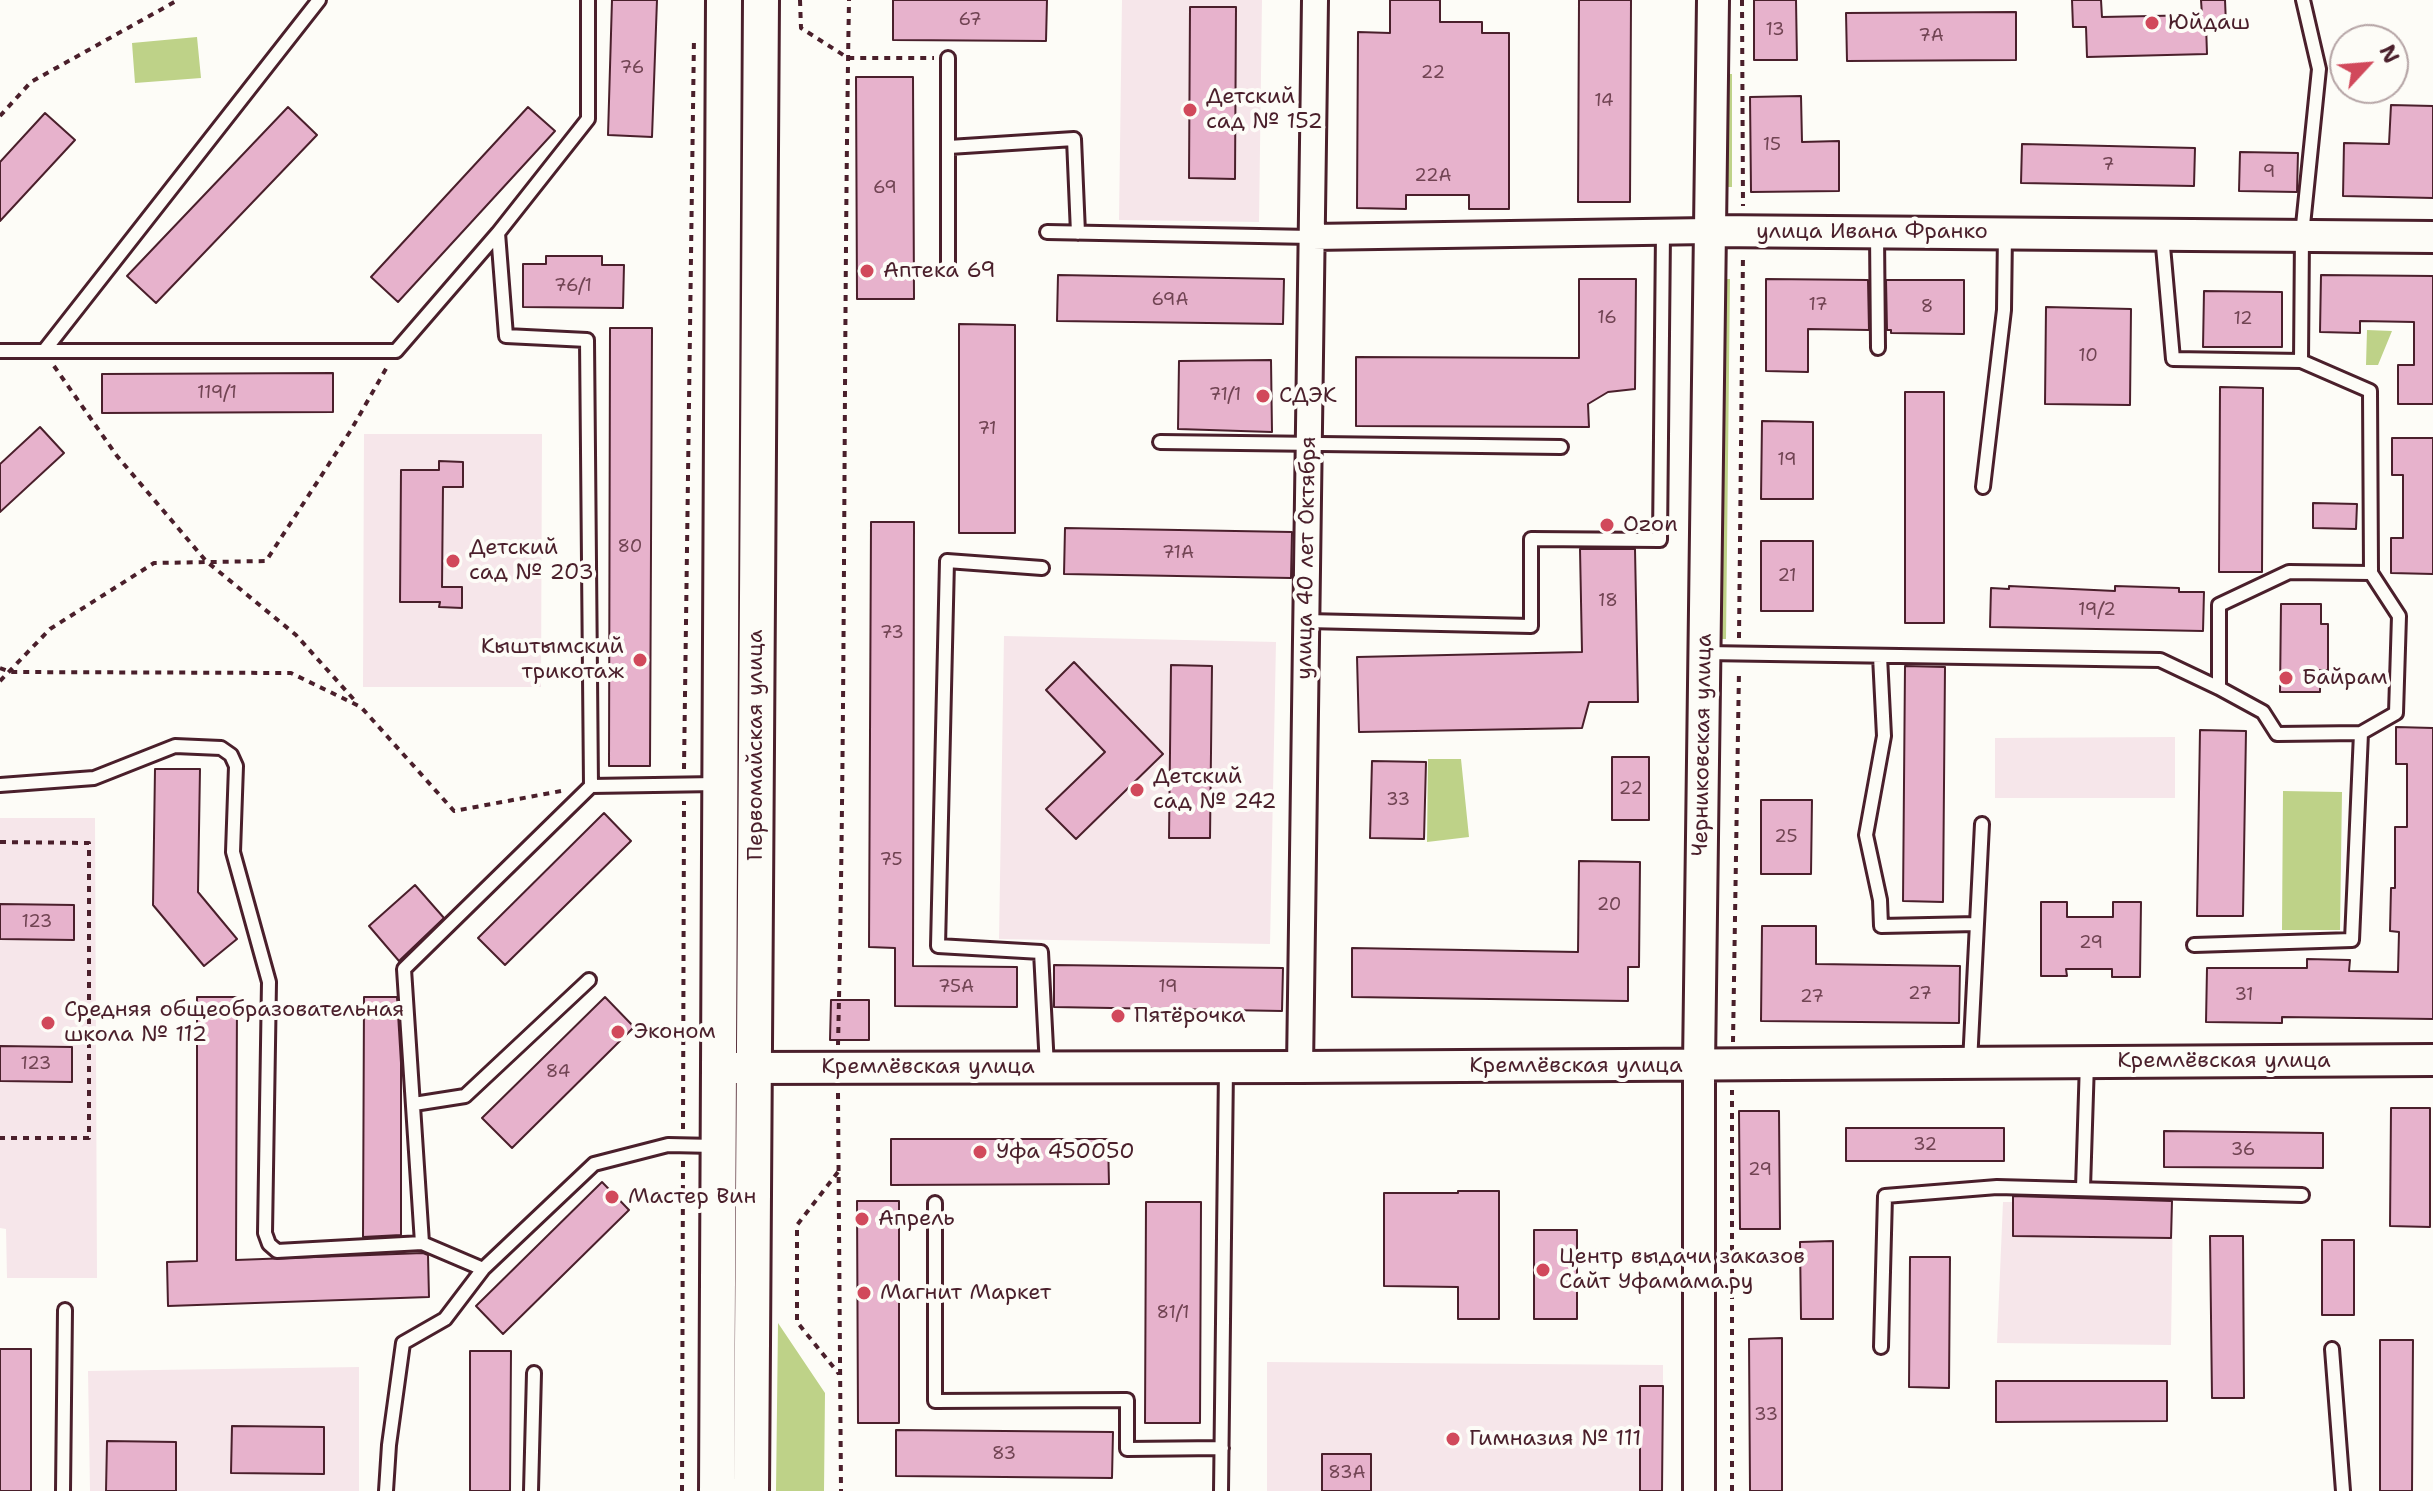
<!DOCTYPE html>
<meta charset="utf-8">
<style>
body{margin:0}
#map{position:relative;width:2433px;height:1491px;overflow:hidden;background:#fdfcf7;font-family:"Shantell Sans",sans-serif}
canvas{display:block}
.north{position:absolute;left:2329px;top:24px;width:80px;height:80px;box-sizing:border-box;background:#fdfcf7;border:2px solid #b5a4a5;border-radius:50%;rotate:64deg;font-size:22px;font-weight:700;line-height:32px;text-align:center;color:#4a1f2b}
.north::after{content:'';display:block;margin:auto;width:28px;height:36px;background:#d1495b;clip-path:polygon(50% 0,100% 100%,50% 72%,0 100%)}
</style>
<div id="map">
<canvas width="2433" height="1491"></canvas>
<div class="north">N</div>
</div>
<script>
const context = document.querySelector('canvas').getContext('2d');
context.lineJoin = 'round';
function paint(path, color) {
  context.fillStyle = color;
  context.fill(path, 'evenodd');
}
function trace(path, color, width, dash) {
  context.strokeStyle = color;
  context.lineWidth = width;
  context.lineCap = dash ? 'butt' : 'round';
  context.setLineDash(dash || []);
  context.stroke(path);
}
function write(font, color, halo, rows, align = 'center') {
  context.font = font + ' "Shantell Sans",sans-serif';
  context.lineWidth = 8;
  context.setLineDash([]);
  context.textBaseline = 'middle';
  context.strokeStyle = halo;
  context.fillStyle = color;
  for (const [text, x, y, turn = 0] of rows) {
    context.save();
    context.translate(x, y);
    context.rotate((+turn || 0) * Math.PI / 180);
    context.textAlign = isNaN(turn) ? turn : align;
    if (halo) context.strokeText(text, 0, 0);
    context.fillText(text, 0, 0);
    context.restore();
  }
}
paint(new Path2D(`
 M 1122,0 L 1262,0 L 1259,222 L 1119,220 Z
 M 364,434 L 542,434 L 541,687 L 363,687 Z
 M 1004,636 L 1276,642 L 1270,944 L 999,939 Z
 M 2175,737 L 2175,798 L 1995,798 L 1995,738 Z
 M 0,818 L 95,818 L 97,1278 L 7,1278 L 6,1229 L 0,1228 Z
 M 2173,1201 L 2171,1345 L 1997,1343 L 2003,1202 Z
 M 1267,1362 L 1663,1365 L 1663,1386 L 1640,1387 L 1640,1491 L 1267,1491 Z
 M 359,1367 L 359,1491 L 90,1491 L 88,1371 Z`), '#f6e6ea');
paint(new Path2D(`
 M 197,37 L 201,78 L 135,83 L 132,43 Z
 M 1725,74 L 1732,74 L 1732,187 L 1717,187 Z
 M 1716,279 L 1730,279 L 1726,639 L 1711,639 Z
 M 2367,330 L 2392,331 L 2378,365 L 2366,365 Z
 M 1428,759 L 1461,759 L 1469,837 L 1427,842 Z
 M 2283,791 L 2342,792 L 2340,930 L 2282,930 Z
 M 778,1323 L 825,1393 L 824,1491 L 776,1491 Z`), '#bed288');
const building = new Path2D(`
 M 612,0 L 657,0 L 652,137 L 608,135 Z
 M 893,0 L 1047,0 L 1046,41 L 893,40 Z
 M 1390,0 L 1440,0 L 1440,22 L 1482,22 L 1482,33 L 1509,33 L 1509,209 L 1469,209 L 1469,195 L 1406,195 L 1406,209 L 1357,208 L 1358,32 L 1390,33 Z
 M 1579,0 L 1631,0 L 1630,202 L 1578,202 Z
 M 1754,0 L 1796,0 L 1797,60 L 1754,60 Z
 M 2072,0 L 2101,0 L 2102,17 L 2202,15 L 2201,0 L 2225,0 L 2226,24 L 2206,24 L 2207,54 L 2087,57 L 2086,27 L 2073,27 Z
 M 1190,7 L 1236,7 L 1235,179 L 1189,178 Z
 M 2016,12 L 2016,60 L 1847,61 L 1846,13 Z
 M 856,77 L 913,77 L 914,299 L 857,299 Z
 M 1801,96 L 1802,142 L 1839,141 L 1839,191 L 1751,192 L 1750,97 Z
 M 2391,105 L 2433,106 L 2433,198 L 2343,196 L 2344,143 L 2389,144 Z
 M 288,107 L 317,135 L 156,303 L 127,276 Z
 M 528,107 L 555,131 L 398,302 L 371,277 Z
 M 45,113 L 75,140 L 0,221 L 0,162 Z
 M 2022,144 L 2195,148 L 2194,186 L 2021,183 Z
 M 2240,152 L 2298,153 L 2297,192 L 2239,191 Z
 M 546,256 L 602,256 L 602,265 L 624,265 L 623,308 L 523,307 L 523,264 L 546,264 Z
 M 1058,275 L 1284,279 L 1283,324 L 1057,321 Z
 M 2321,275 L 2433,276 L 2433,404 L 2398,404 L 2398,365 L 2414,365 L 2414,322 L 2360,321 L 2360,333 L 2320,332 Z
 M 1579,279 L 1636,279 L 1635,389 L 1608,392 L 1588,404 L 1589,427 L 1356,426 L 1356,357 L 1579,358 Z
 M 1766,279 L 1868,280 L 1869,330 L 1808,329 L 1808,372 L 1766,371 Z
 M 1886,280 L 1964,280 L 1964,334 L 1891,333 L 1891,330 L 1887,330 Z
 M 2204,291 L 2282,292 L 2282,347 L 2203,347 Z
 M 2046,307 L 2131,309 L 2130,405 L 2045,404 Z
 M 959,324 L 1015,325 L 1015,533 L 959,533 Z
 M 610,328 L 652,328 L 650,766 L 609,766 Z
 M 1271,360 L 1272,432 L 1178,429 L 1179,361 Z
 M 333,373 L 333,412 L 102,413 L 102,374 Z
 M 2220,387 L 2263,388 L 2262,572 L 2219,572 Z
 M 1905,392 L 1944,392 L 1944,623 L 1905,623 Z
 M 1762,421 L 1813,422 L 1813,499 L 1761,499 Z
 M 40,427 L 64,453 L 0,512 L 0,464 Z
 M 2392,438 L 2433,438 L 2433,574 L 2391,573 L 2391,538 L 2403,538 L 2403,475 L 2392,475 Z
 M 439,461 L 463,462 L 463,487 L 443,487 L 442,587 L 462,587 L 462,608 L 439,607 L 440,602 L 400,602 L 401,470 L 439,470 Z
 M 2313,503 L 2357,504 L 2356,529 L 2313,528 Z
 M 871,522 L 914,522 L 913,966 L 1017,967 L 1017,1007 L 895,1006 L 895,948 L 869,947 Z
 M 1065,528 L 1292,532 L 1291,578 L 1064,574 Z
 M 1761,541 L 1813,541 L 1813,611 L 1761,611 Z
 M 1580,549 L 1635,549 L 1638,702 L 1589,702 L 1582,728 L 1359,732 L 1357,657 L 1582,652 Z
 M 2009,586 L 2115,591 L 2115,586 L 2179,588 L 2179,592 L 2204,592 L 2203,631 L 1990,627 L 1991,588 L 2009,589 Z
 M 2281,604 L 2321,604 L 2321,624 L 2328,624 L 2328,670 L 2320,670 L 2320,692 L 2280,692 Z
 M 1074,662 L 1163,754 L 1076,839 L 1046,809 L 1105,752 L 1046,690 Z
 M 1171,665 L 1212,666 L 1210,838 L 1169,838 Z
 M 1905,666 L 1945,667 L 1943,902 L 1903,901 Z
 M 2396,727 L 2433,728 L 2433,1019 L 2282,1017 L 2282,1023 L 2206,1022 L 2207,968 L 2307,968 L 2307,959 L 2350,960 L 2349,971 L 2398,972 L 2399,932 L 2390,931 L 2391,888 L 2395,888 L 2395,827 L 2407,827 L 2407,764 L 2396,764 Z
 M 2200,730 L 2246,731 L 2243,916 L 2197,916 Z
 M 1612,757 L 1649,757 L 1649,820 L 1612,820 Z
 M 1372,761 L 1426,762 L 1424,839 L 1370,838 Z
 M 155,769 L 200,769 L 198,892 L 237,939 L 204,966 L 153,905 Z
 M 1761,800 L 1812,800 L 1811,874 L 1761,874 Z
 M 604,813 L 631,841 L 505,965 L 478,938 Z
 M 1579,861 L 1640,862 L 1639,967 L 1628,967 L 1628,1001 L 1352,997 L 1352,948 L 1578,952 Z
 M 415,885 L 444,918 L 399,961 L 369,926 Z
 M 2041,902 L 2067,902 L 2067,917 L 2113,917 L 2113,902 L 2141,902 L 2140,977 L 2112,977 L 2112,969 L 2066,969 L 2067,976 L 2041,976 Z
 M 0,904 L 74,905 L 74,940 L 0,939 Z
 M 1762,926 L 1816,926 L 1816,964 L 1960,966 L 1959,1023 L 1761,1021 Z
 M 1054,965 L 1283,968 L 1282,1011 L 1054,1007 Z
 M 197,997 L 237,997 L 236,1260 L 423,1253 L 428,1255 L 429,1297 L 168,1306 L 167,1262 L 197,1261 Z
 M 364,997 L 397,997 L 401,1063 L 401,1235 L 363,1237 Z
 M 605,997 L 634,1027 L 512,1148 L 482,1118 Z
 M 831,1000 L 869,1000 L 869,1040 L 830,1040 Z
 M 0,1046 L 72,1047 L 72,1082 L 0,1081 Z
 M 2391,1108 L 2430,1108 L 2430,1227 L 2390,1226 Z
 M 1739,1111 L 1779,1111 L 1780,1229 L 1740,1229 Z
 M 1846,1128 L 2004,1128 L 2004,1161 L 1846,1161 Z
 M 2164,1131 L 2323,1133 L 2323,1168 L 2164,1167 Z
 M 891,1139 L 1108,1139 L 1109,1184 L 891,1185 Z
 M 602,1182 L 629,1210 L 503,1334 L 476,1306 Z
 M 1458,1191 L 1499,1191 L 1499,1319 L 1458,1319 L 1458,1287 L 1384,1286 L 1384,1193 L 1458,1193 Z
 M 2013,1196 L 2172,1201 L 2171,1238 L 2013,1236 Z
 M 857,1201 L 899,1201 L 899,1423 L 858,1423 Z
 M 1146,1202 L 1201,1202 L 1200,1423 L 1145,1423 Z
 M 1534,1230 L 1577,1230 L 1577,1319 L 1534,1319 Z
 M 2210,1236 L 2243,1236 L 2244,1398 L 2212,1398 Z
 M 2322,1240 L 2354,1240 L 2354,1315 L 2322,1315 Z
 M 1833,1241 L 1833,1319 L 1801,1319 L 1800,1242 Z
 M 1910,1257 L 1950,1257 L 1949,1388 L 1909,1387 Z
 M 1782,1338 L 1782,1491 L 1750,1491 L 1749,1339 Z
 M 2380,1340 L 2413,1340 L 2412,1491 L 2380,1491 Z
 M 0,1349 L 31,1349 L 31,1491 L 0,1491 Z
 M 470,1351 L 511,1351 L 510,1491 L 470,1491 Z
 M 1996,1381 L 2167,1381 L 2167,1421 L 1996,1422 Z
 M 1640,1386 L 1663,1386 L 1662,1491 L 1640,1491 Z
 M 232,1426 L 324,1427 L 324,1474 L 231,1473 Z
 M 896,1430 L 1113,1432 L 1112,1478 L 896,1476 Z
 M 107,1441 L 176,1442 L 176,1491 L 106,1491 Z
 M 1322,1454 L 1371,1454 L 1371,1491 L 1322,1491 Z`);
paint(building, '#e7b2cc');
trace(building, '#4a1f2b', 2);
const service = new Path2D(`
 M 588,0 L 588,119 L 498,233 L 506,336 L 587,340 L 591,786
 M 949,147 L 1074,139 L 1078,233
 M 1047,232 L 1312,237
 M 1877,233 L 1878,348
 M 2162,235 L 2173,359 L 2301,361 L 2370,391 L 2371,573
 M 948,267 L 948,58
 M 0,351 L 396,351 L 498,233
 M 44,351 L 319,0
 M 2301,361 L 2302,235 L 2319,69 L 2303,0
 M 1160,442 L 1561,447
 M 1983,487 L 2004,310 L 2005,233
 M 1042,568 L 947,561 L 938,946 L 1041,952 L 1047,1067
 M 1306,621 L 1531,626 L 1531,539 L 1660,540 L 1663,232
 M 1705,653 L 2160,660 L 2219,688 L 2263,712 L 2277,734 L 2361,733
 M 1880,656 L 1884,736 L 1866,835 L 1880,900 L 1881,926 L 1977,924
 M 0,785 L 94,778 L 175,746 L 221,748 L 231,755 L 236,766 L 233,852 L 269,982 L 265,1233 L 269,1244 L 277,1251 L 422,1243
 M 2194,945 L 2352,940 L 2361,733 L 2396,713 L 2399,616 L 2371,573 L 2289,572 L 2219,605 L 2219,688
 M 1970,1063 L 1982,824
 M 414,1104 L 465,1096 L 589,980
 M 2083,1188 L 2087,1062
 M 935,1203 L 935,1401 L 1127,1400 L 1127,1449 L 1222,1448
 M 483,1269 L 422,1243 L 404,969 L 591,786 L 717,784
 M 1881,1347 L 1885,1196 L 1997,1187 L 2302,1195
 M 2332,1349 L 2343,1491
 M 63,1491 L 65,1310
 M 386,1491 L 389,1445 L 403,1343 L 445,1319 L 483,1269 L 594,1164 L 668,1145 L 715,1146
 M 531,1491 L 534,1373
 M 1221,1491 L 1226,1067`);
const minor = new Path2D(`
 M 1312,237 L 1709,231
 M 1300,1067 L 1315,0`);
const tertiary = new Path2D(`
 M 1709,231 L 2433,237
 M 731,1068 L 1300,1067 L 2433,1060
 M 1699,1491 L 1699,1065 L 1713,0`);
const secondary = new Path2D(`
 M 717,1491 L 724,0
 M 751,1491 L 761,0`);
trace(service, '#4a1f2b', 18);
trace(minor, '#4a1f2b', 30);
trace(tertiary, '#4a1f2b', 36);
trace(secondary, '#4a1f2b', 40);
trace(new Path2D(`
 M 800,0 L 801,28 L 848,58 L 934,58
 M 1742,0 L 1743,206
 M 0,116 L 31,82 L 178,0
 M 54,366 L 117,456 L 206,561 L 296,635 L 357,703
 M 1739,638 L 1743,254
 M 0,668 L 10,672 L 291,673 L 361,707 L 454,811 L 561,791
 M 0,681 L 50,629 L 154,563 L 266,561 L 351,430 L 387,367
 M 684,769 L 694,37
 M 0,842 L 89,843 L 89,1138 L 0,1138
 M 1733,1042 L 1739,670
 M 838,1045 C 846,696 843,348 849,0
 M 838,1093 L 841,1491
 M 683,1129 L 684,801
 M 838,1172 L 797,1225 L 797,1322 L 839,1374
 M 682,1491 L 683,1161
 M 1732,1491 L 1732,1090`), '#4a1f2b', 4, [6, 6]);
trace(service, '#fdfcf7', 12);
trace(minor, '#fdfcf7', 24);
trace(tertiary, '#fdfcf7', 30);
trace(secondary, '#fdfcf7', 34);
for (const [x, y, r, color] of [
 [2152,23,8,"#d1495b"],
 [1190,110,8,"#d1495b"],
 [867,271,8,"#d1495b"],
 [1263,396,8,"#d1495b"],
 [1607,525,8,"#d1495b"],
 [453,561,8,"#d1495b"],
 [640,660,8,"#d1495b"],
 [2286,678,8,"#d1495b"],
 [1137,790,8,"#d1495b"],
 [1118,1016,8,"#d1495b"],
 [48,1023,8,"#d1495b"],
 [618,1032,8,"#d1495b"],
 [980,1152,8,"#d1495b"],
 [612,1197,8,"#d1495b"],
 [862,1219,8,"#d1495b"],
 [1543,1270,8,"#d1495b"],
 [864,1293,8,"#d1495b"],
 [1453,1439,8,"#d1495b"]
]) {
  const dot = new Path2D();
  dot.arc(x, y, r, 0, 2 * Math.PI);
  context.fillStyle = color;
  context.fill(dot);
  trace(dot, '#fdfcf7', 3);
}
write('18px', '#714453', null, [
 ["67",970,20],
 ["13",1775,30],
 ["7А",1931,36],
 ["76",632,68],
 ["22",1433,73],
 ["14",1604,101],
 ["15",1772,145],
 ["7",2108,165],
 ["9",2269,172],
 ["22А",1433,176],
 ["69",885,188],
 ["76/1",573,286],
 ["69А",1170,300],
 ["17",1818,305],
 ["8",1927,307],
 ["16",1607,318],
 ["12",2243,319],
 ["10",2088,356],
 ["119/1",217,393],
 ["71/1",1225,395],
 ["71",987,429],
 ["19",1787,460],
 ["80",630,547],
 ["71А",1178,553],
 ["21",1787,576],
 ["18",1608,601],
 ["19/2",2097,610],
 ["73",892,633],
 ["22",1631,789],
 ["33",1398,800],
 ["25",1786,837],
 ["75",891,860],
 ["20",1609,905],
 ["123",37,922],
 ["29",2091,943],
 ["75А",956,987],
 ["19",1168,987],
 ["27",1920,994],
 ["31",2244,995],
 ["27",1812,997],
 ["123",36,1064],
 ["84",558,1072],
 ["32",1925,1145],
 ["36",2243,1150],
 ["29",1760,1170],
 ["81/1",1173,1313],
 ["33",1766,1415],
 ["83",1004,1454],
 ["83А",1347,1473]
]);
write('22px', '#4a1f2b', '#fdfcf7', [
 ["Юйдаш",2168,23],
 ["Детский",1206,97],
 ["сад № 152",1206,122],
 ["Аптека 69",883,271],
 ["СДЭК",1279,396],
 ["Ozon",1623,525],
 ["Детский",469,548],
 ["сад № 203",469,573],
 ["Кыштымский",624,647,"right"],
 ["трикотаж",624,672,"right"],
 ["Байрам",2302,678],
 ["Детский",1153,777],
 ["сад № 242",1153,802],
 ["Средняя общеобразовательная",64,1010],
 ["школа № 112",64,1035],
 ["Пятёрочка",1134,1016],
 ["Эконом",634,1032],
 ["Уфа 450050",996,1152],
 ["Мастер Вин",628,1197],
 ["Апрель",878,1219],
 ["Центр выдачи заказов",1559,1257],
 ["Сайт Уфамама.ру",1559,1282],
 ["Магнит Маркет",880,1293],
 ["Гимназия № 111",1469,1439]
], 'left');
write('22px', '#4a1f2b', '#fdfcf7', [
 ["улица Ивана Франко",1872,232],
 ["улица 40 лет Октября",1307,558,-89],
 ["Первомайская улица",756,745,-90],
 ["Черниковская улица",1703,745,-89],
 ["Кремлёвская улица",2224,1061],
 ["Кремлёвская улица",1576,1066],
 ["Кремлёвская улица",928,1067]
]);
</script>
